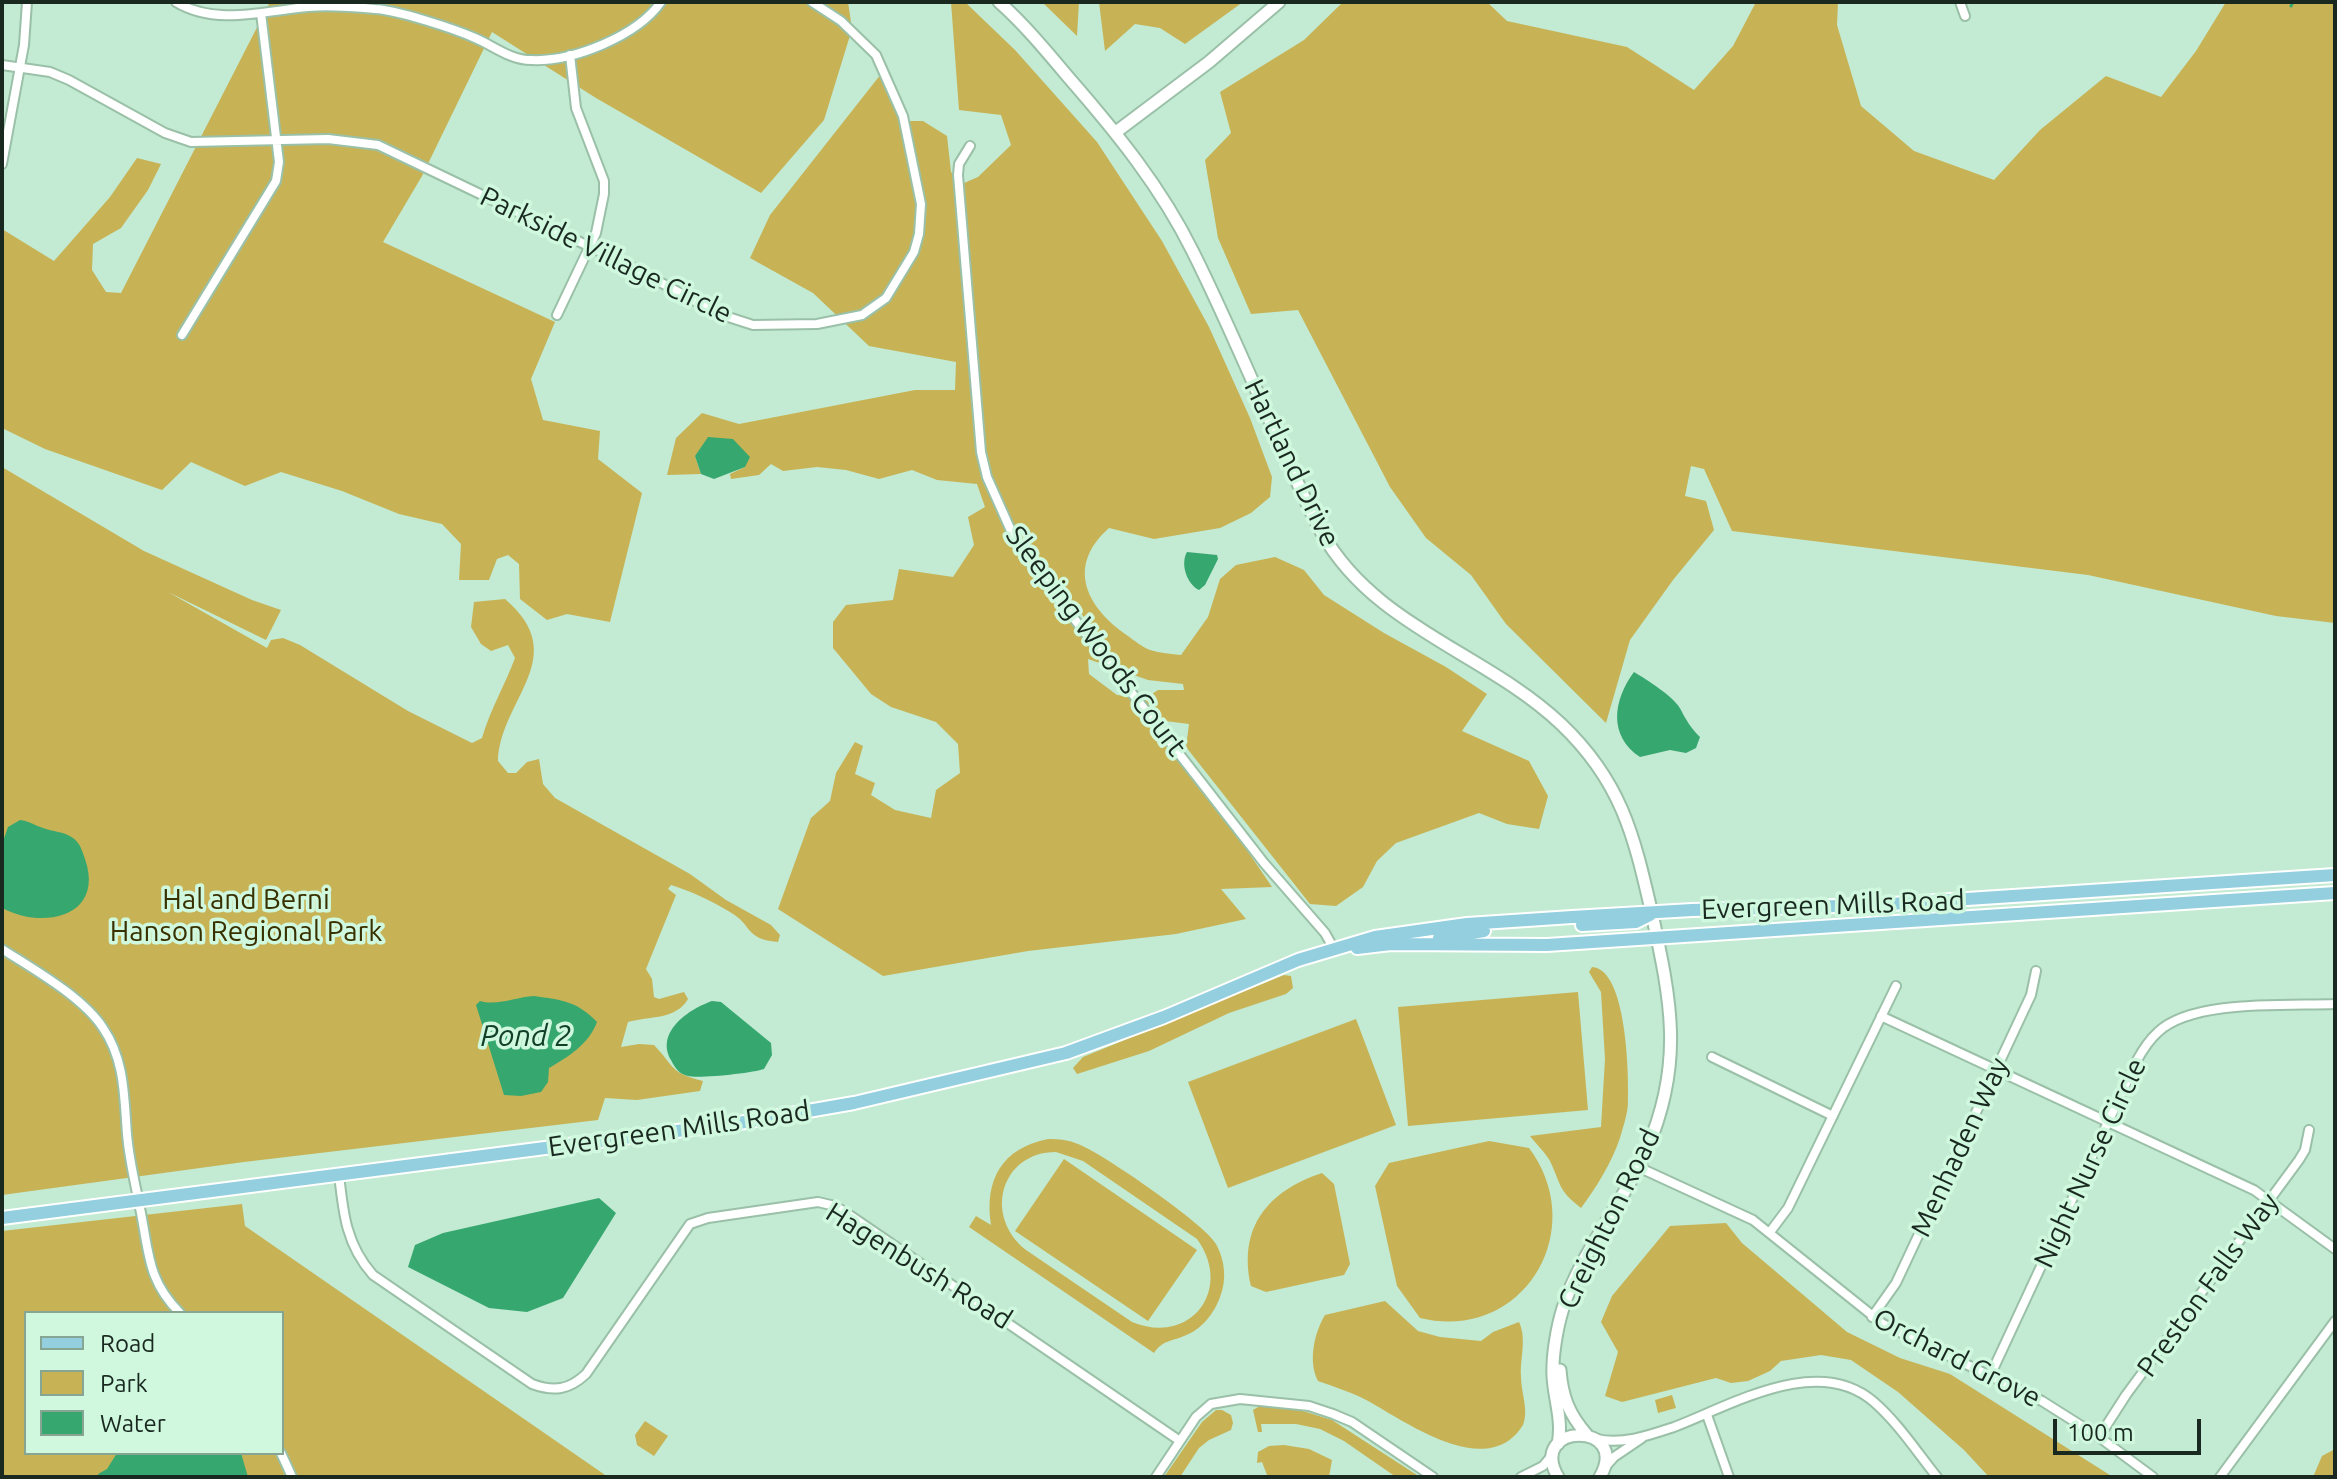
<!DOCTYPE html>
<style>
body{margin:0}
#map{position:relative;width:2337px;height:1479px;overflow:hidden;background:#c3ead2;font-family:Ubuntu,sans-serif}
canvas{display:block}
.frame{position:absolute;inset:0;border:4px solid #1a2920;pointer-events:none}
.legend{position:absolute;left:24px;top:1311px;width:260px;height:144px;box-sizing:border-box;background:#d0f8df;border:2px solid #87a593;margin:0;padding:10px 14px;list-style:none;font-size:24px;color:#1a2920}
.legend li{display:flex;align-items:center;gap:16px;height:40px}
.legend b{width:40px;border:2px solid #87a593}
.scale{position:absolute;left:2053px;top:1419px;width:148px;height:36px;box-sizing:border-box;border:4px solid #1a2920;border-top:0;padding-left:10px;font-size:24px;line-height:28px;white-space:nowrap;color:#1a2920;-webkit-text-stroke:6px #d0f8df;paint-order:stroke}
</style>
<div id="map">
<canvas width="2337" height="1479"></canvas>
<div class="frame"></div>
<ul class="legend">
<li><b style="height:10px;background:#93cfdf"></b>Road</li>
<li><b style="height:22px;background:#c7b355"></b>Park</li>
<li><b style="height:22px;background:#37a770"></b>Water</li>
</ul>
<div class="scale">100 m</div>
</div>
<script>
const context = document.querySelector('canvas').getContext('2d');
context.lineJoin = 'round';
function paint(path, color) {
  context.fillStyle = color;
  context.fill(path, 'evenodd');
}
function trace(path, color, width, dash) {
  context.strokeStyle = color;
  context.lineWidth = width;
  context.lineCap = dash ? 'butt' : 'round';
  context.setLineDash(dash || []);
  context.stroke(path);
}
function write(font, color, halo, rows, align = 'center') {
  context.font = font + ' Ubuntu,sans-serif';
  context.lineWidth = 7;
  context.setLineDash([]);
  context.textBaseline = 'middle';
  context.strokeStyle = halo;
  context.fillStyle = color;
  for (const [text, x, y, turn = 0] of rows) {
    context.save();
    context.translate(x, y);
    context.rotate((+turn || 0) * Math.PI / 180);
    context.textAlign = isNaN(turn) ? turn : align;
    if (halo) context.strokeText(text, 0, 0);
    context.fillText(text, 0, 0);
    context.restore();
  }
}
paint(new Path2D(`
 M 270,2 L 848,2 L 852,29 L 824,120 L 761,193 L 596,98 L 492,32 L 422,176 L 383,242 L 555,322 L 531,379 L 543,420 L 600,431 L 598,459 L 642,493 L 610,622 L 567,614 L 547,620 L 520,599 L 519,564 L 508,555 L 497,559 L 489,580 L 459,580 L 461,544 L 442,524 L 399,514 L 342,491 L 281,472 L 245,486 L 191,462 L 162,490 L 45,449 L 2,428 L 2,229 L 54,261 L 110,197 L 137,158 L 161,164 L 148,190 L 121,228 L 93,244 L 92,270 L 106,292 L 121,293 Z
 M 951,2 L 965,2 L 1015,50 L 1097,142 L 1162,241 L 1209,327 L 1250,418 L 1272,477 L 1270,497 L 1251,513 L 1220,528 L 1154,539 L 1109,528 C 1065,567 1087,608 1128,636 C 1135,641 1142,647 1150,650 C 1160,653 1171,654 1181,655 L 1208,617 L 1220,579 L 1236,565 L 1275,557 L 1304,570 L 1324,595 L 1384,633 L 1446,667 L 1487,694 L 1462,731 L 1529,761 L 1548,796 L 1539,829 L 1507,824 L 1479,813 L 1396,843 L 1377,861 L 1363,887 L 1336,906 L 1310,904 L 1186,747 L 1189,724 L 1165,721 L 1154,727 L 1234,831 L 1272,887 L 1221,889 L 1246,919 L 1176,934 L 1028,951 L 883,976 L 778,909 L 811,818 L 830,801 L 836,773 L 855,742 L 863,746 L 855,774 L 875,783 L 871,795 L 895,810 L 931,818 L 936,790 L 960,773 L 958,744 L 936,722 L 891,707 L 871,694 L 833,648 L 833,622 L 846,605 L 893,600 L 899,569 L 953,577 L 974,545 L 968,517 L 985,507 L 977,484 L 937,480 L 912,470 L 879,479 L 846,470 L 817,467 L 783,471 L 771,464 L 759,475 L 731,479 L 730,474 L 745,467 L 695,456 L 701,474 L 667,475 L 676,438 L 702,413 L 739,424 L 915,390 L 955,390 L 956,362 L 869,346 L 813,293 L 750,258 L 770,215 L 881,74 L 899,121 L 923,121 L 947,136 L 951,172 L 964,183 L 978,177 L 1011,145 L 1001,115 L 959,110 ZM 1031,548 L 1106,646 L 1085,641 L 1024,563 ZM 1088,659 L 1148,680 L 1183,684 L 1184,690 L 1158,690 L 1146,698 L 1117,695 L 1089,674 Z
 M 1042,2 L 1079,2 L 1077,36 Z
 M 1099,2 L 1243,2 L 1185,44 L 1160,28 L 1135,24 L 1105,51 Z
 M 1343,2 L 1487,2 L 1507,21 L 1627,47 L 1694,90 L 1733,46 L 1756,2 L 1838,2 L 1837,25 L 1861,106 L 1914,151 L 1994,180 L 2040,130 L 2106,76 L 2161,97 L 2196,51 L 2226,2 L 2335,2 L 2335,623 L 2276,616 L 2088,575 L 1732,531 L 1704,469 L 1691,466 L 1685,496 L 1706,501 L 1714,530 L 1673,580 L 1630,640 L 1606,723 L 1506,624 L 1471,575 L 1426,538 L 1390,487 L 1298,310 L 1251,314 L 1218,238 L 1205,160 L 1231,133 L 1220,92 L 1304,40 Z
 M 2,467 L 144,551 L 252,600 L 281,610 L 266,640 L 168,592 L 267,648 L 271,640 L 283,638 L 300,645 L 408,711 L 472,743 L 482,738 C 490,710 505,685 515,658 L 508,645 L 491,651 L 481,644 L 471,627 L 474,602 L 505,599 C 573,657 500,699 498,761 L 508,773 L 516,773 L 527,762 L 539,759 L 543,784 L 555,798 L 690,874 L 726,900 L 771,925 L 780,935 L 778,942 C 744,939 753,925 730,912 C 712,901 691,891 671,885 L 668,889 L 676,895 L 646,969 L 652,979 L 654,997 L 659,999 L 684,992 L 688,999 C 676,1020 649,1016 628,1022 L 621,1047 L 639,1044 L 654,1045 C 675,1067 670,1073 703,1081 L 700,1091 L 637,1100 L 605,1098 L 598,1120 L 244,1162 L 2,1195 Z
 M 1592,967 C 1627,969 1629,1075 1628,1102 C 1628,1113 1623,1127 1620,1138 C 1612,1162 1596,1188 1581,1208 C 1557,1189 1562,1186 1550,1161 C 1545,1152 1536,1144 1530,1136 L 1601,1127 L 1605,1059 L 1601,992 L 1589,972 Z
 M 1284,975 L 1291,976 L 1293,988 L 1286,994 L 1229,1013 L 1149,1051 L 1077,1074 L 1073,1068 L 1083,1057 Z
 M 1578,992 L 1588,1110 L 1408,1126 L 1398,1007 Z
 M 1356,1019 L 1396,1125 L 1228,1188 L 1188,1082 Z
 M 1048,1139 C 1059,1139 1069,1140 1078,1144 C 1102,1153 1205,1224 1216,1244 C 1225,1260 1227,1280 1220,1297 C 1214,1314 1201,1330 1184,1336 C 1170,1342 1163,1340 1154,1353 L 969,1227 L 976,1216 L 991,1225 C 984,1180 1002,1148 1048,1139 ZM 1056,1152 L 1083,1161 L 1197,1239 C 1234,1290 1190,1346 1132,1322 L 1026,1250 C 983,1216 1001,1152 1056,1152 Z
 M 1489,1141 L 1529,1148 C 1591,1231 1522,1343 1420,1318 L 1397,1286 L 1375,1186 L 1389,1163 Z
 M 1064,1159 L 1197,1250 L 1148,1321 L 1015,1231 Z
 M 1322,1173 L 1334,1184 L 1350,1264 L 1344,1275 L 1266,1292 L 1251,1286 C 1238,1227 1268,1191 1322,1173 Z
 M 242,1204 L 245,1226 L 608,1477 L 2,1477 L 2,1231 ZM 26,1313 L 282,1313 L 282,1453 L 26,1453 Z
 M 1726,1223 L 1742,1243 L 1847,1332 L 1900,1358 L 1950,1374 L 2113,1477 L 1989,1477 L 1964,1450 L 1898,1392 L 1851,1360 L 1821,1355 L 1781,1361 L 1770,1371 L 1748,1381 L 1731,1383 L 1716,1378 L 1622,1402 L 1605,1396 L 1618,1352 L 1601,1322 L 1612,1296 L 1670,1226 Z
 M 1385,1301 L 1418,1331 L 1440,1337 L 1481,1341 L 1493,1332 L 1519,1322 C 1527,1339 1520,1358 1521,1376 C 1521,1393 1529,1410 1523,1425 C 1489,1479 1415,1428 1370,1402 C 1354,1393 1335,1387 1318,1381 C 1308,1362 1314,1333 1325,1315 Z
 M 1672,1395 L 1676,1408 L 1658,1413 L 1655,1400 Z
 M 1260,1406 L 1303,1411 L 1332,1420 L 1420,1477 L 1396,1477 L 1344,1441 L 1320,1429 L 1296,1424 L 1261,1424 L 1262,1432 L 1258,1432 L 1253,1410 Z
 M 1216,1410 L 1222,1410 L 1231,1415 L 1233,1423 L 1231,1430 L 1209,1440 L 1199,1448 L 1180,1477 L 1164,1477 L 1202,1422 Z
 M 645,1421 L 668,1436 L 654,1456 L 637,1445 L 635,1435 Z
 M 1284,1445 L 1309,1449 L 1332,1460 L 1329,1477 L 1263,1477 L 1267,1475 L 1262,1462 L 1257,1463 L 1258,1452 L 1269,1446 Z
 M 2335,1449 L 2335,1477 L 2313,1477 L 2322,1456 Z`), '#c7b355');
paint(new Path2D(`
 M 708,437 L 733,439 L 750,457 L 745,467 L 714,479 L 701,474 L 695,456 Z
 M 1187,552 L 1217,555 L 1218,559 L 1205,585 L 1199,590 C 1187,584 1180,564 1187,552 Z
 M 1634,672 C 1646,679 1676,698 1681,710 C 1686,720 1691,728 1700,737 L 1696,748 L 1686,753 L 1670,750 L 1640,757 C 1608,736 1613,700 1634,672 Z
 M 20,820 C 29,821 34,825 43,828 C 53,832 63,831 73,838 C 80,843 82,850 85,859 C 105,917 43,930 2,908 L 2,844 L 8,827 Z
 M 534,996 C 562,1000 577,1001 597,1022 C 589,1044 568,1057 549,1068 L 548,1082 L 541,1092 L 521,1096 L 504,1095 L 476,1005 L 480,1001 C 498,1006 516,997 534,996 Z
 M 712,1001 L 721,1002 L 771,1043 L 772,1055 L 764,1069 C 753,1073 698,1079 688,1076 C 679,1074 675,1068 671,1060 C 655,1032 689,1009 712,1001 Z
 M 599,1198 L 616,1213 L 563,1298 L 527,1312 L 489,1308 L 408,1267 L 415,1245 L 443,1233 Z
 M 117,1453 L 241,1453 L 248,1477 L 100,1477 L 98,1474 L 107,1469 Z`), '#37a770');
trace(new Path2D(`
 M 2291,6 L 2293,2`), '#37a770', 3);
const street = new Path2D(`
 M 176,2 C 216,26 264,11 308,7 C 330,5 354,7 375,9 C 397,10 455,29 475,38 C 494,46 510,60 531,60 C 573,62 637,36 661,2
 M 1960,2 L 1965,16
 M 2,65 L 50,72 L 69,80 L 165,133 L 191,142 L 328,139 L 378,145 L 630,266 L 719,314 L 753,325 L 817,324 L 862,315 L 886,298 L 914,252 L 919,234 L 921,204 L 903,116 L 876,55 L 841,21 L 812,2
 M 970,146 L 959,164 L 958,175 L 981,452 L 987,477 L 1016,542 L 1027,558 L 1264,863 L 1325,933 L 1334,949
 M 2,164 L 24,45 L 27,2
 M 557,315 L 596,233 L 604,194 L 604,181 L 576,108 L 570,55
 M 182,335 L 276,181 L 279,162 L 261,13
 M 2,949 C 33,969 83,997 103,1028 C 125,1060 124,1097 127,1134 C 129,1160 136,1187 141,1213 C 149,1254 148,1281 180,1313
 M 1881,1016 L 2254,1190 L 2335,1249
 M 1712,1057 L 1833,1116
 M 1638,1167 L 1753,1220 L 1883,1324 L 2042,1401 L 2099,1437 L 2153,1477
 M 339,1174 C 343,1212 346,1245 373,1275 L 532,1384 C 554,1392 569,1390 586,1374 L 690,1224 L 708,1218 L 818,1202 L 835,1206 L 848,1214 L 1180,1441
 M 1770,1232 L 1788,1208 L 1896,986
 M 1872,1317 L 1896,1283 L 2031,995 L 2036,971
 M 1990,1376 L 2136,1062 C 2142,1051 2149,1040 2158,1032 C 2193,999 2288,1006 2335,1004
 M 1707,1415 L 1729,1477
 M 2099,1437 L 2126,1395 L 2299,1160 L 2305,1150 L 2309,1130
 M 1597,1439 C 1622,1445 1650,1435 1674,1427 C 1732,1405 1818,1353 1874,1402 C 1898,1423 1917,1452 1937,1477
 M 281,1453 L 292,1477
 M 1606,1466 L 1614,1457 L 1642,1438
 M 1156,1477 L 1196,1417 L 1211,1404 L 1240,1399 L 1309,1406 L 1333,1414 L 1352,1422 L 1433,1477
 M 1521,1477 L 1543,1466 L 1553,1454
 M 2220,1477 L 2335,1321`);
const secondary = new Path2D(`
 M 999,2 C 1025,25 1047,52 1069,78 C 1116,132 1161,187 1193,252 C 1225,316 1253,383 1282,448 C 1295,476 1307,506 1322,533 C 1375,627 1486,653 1561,724 C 1622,782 1634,836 1652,914 C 1671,1001 1684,1063 1647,1149 C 1623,1204 1581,1251 1563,1308 C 1557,1327 1552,1356 1553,1376 C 1554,1399 1563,1420 1558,1444
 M 1116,132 L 1209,62 L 1279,2
 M 1560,1370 C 1562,1397 1569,1414 1587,1435
 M 1558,1477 C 1526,1422 1632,1421 1600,1477`);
const primary = new Path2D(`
 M 1582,925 L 1636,922 L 1650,915
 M 1439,938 L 1484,931
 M 1357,948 L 1391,944 L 1547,945 L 2335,893
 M 2,1218 L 739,1123 L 854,1103 L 1066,1053 L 1164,1017 L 1298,960 L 1375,937 L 1467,924 L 1572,917 L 1692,910 L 1875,905 L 2335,875`);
trace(street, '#9ac0a8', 12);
trace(secondary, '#9ac0a8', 15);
trace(primary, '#fff', 16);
trace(street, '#fff', 8);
trace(secondary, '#fff', 11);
trace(primary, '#93cfdf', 12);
write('28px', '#1a2920', '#d0f8df', [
 ["Parkside Village Circle",606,255,26],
 ["Hartland Drive",1292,463,64],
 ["Sleeping Woods Court",1096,641,53],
 ["Evergreen Mills Road",1833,905,-2],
 ["Evergreen Mills Road",679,1129,-8],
 ["Menhaden Way",1960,1147,-65],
 ["Night Nurse Circle",2090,1163,-65],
 ["Creighton Road",1609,1219,-64],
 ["Hagenbush Road",919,1266,32],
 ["Preston Falls Way",2208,1285,-54],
 ["Orchard Grove",1957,1358,27]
]);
write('28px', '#393000', '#d0f8df', [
 ["Hal and Berni",246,900],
 ["Hanson Regional Park",246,932]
]);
write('italic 30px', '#113f28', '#d0f8df', [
 ["Pond 2",526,1036]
]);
</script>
